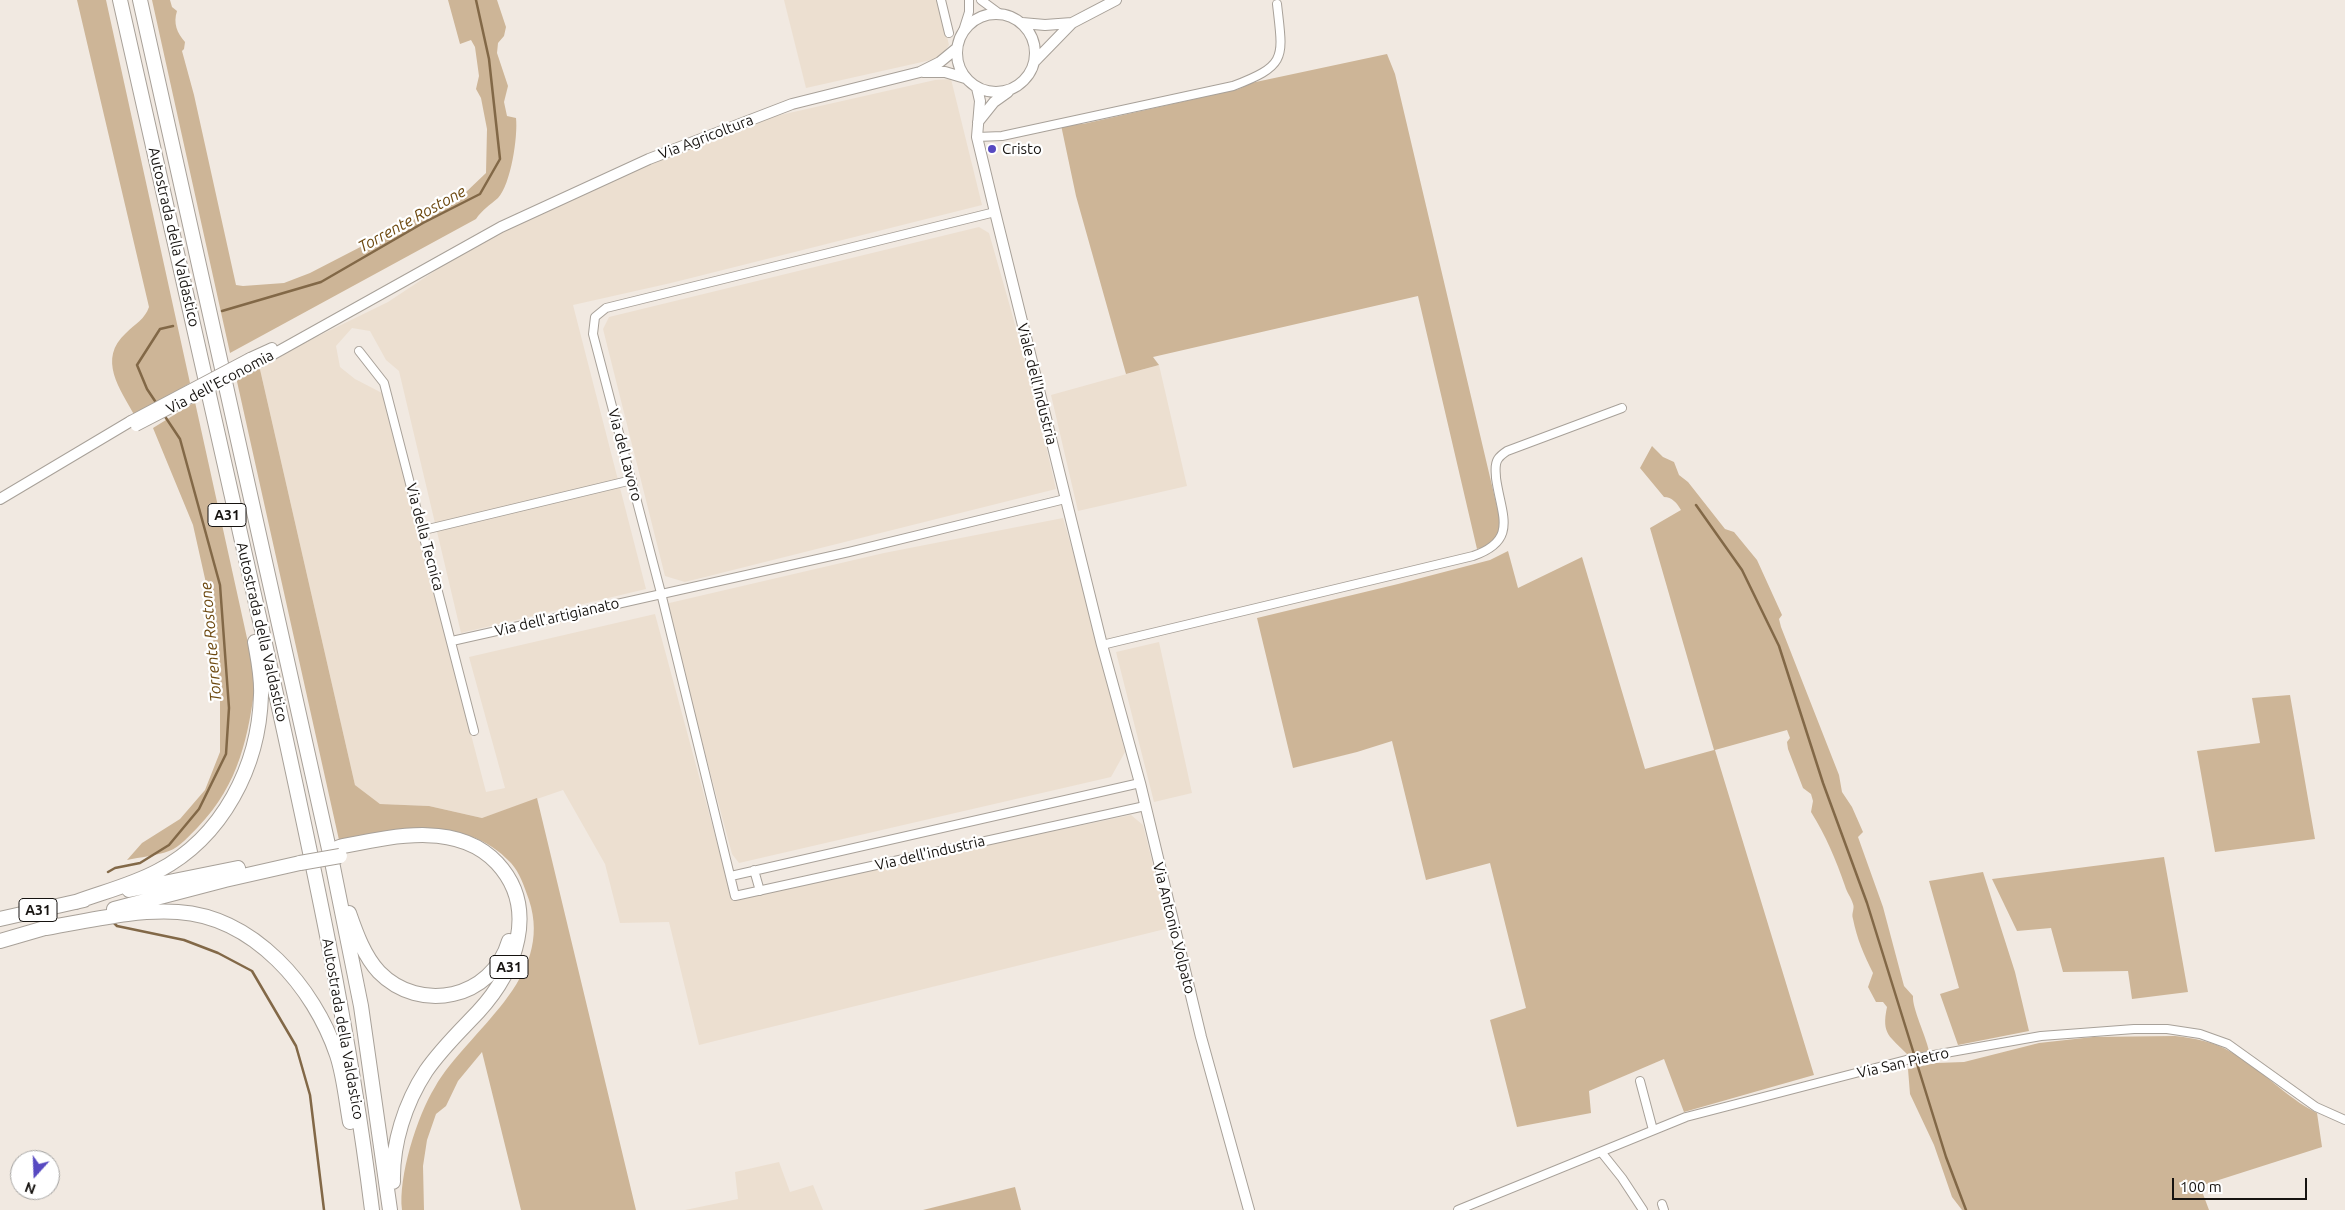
<!DOCTYPE html>
<style>
body{margin:0}
#map{position:relative;width:2345px;height:1210px;overflow:hidden;background:#f1e9e1;font-family:Ubuntu,sans-serif}
canvas{display:block}
.north{position:absolute;left:10px;top:1150px;width:50px;height:50px;box-sizing:border-box;background:#fff;border:1px solid #a2a19f;border-radius:50%;rotate:200deg;font-size:14px;font-weight:700;line-height:20px;text-align:center;color:#161310}
.north::after{content:'';display:block;margin:auto;width:18px;height:22px;background:#5749c1;clip-path:polygon(50% 0,100% 100%,50% 72%,0 100%)}
.scale{position:absolute;left:2172px;top:1178px;width:135px;height:22px;box-sizing:border-box;border:2px solid #161310;border-top:0;padding-left:6px;font-size:15px;line-height:18px;white-space:nowrap;color:#161310;-webkit-text-stroke:4px #fff;paint-order:stroke}
</style>
<div id="map">
<canvas width="2345" height="1210"></canvas>
<div class="north">N</div>
<div class="scale">100 m</div>
</div>
<script>
const context = document.querySelector('canvas').getContext('2d');
context.lineJoin = 'round';
function paint(path, color) {
  context.fillStyle = color;
  context.fill(path, 'evenodd');
}
function trace(path, color, width, dash) {
  context.strokeStyle = color;
  context.lineWidth = width;
  context.lineCap = dash ? 'butt' : 'round';
  context.setLineDash(dash || []);
  context.stroke(path);
}
function write(font, color, halo, rows, align = 'center') {
  context.font = font + ' Ubuntu,sans-serif';
  context.lineWidth = 4.5;
  context.setLineDash([]);
  context.textBaseline = 'middle';
  context.strokeStyle = halo;
  context.fillStyle = color;
  for (const [text, x, y, turn = 0] of rows) {
    context.save();
    context.translate(x, y);
    context.rotate((+turn || 0) * Math.PI / 180);
    context.textAlign = isNaN(turn) ? turn : align;
    if (halo) context.strokeText(text, 0, 0);
    context.fillText(text, 0, 0);
    context.restore();
  }
}
paint(new Path2D(`
 M 784,0 L 938,0 L 949,45 L 940,58 L 806,88 Z
 M 951,79 L 982,205 L 671,283 L 573,305 L 646,589 L 461,633 L 399,371 L 386,360 L 370,331 L 352,328 L 336,346 L 340,367 L 355,379 L 382,393 L 486,792 L 505,788 L 469,657 L 655,614 L 732,898 L 1131,815 L 1143,825 L 1169,928 L 699,1045 L 669,922 L 620,923 L 605,864 L 563,790 L 482,818 L 429,806 L 380,804 L 355,785 L 259,365 L 388,302 L 483,239 L 736,125 L 935,80 Z
 M 979,227 L 989,233 L 1011,310 L 1035,399 L 1056,489 L 685,582 L 665,576 L 603,329 L 609,317 Z
 M 1159,365 L 1187,486 L 1078,511 L 1051,395 Z
 M 1063,518 L 1085,593 L 1125,752 L 1111,777 L 739,863 L 732,854 L 665,604 L 884,553 Z
 M 1159,642 L 1192,793 L 1154,802 L 1116,652 Z
 M 779,1162 L 790,1192 L 813,1185 L 823,1210 L 685,1210 L 738,1199 L 735,1172 Z`), '#ecdfd0');
paint(new Path2D(`
 M 77,0 L 106,0 L 190,383 L 135,416 C 120,389 97,359 126,333 C 135,324 145,319 149,307 Z
 M 152,0 L 170,0 L 172,7 L 177,11 C 173,23 177,33 185,42 L 184,49 L 182,51 L 194,95 L 236,285 L 243,286 L 284,283 L 310,273 L 465,193 L 486,173 L 487,129 L 481,98 L 476,89 L 479,76 L 475,47 L 471,40 L 460,44 L 448,0 L 497,0 L 506,27 L 504,36 L 498,43 L 497,53 L 508,86 L 504,102 L 507,116 L 516,118 C 518,136 511,184 498,198 C 490,205 482,210 476,219 L 230,353 Z
 M 1387,54 L 1395,74 L 1502,528 L 1495,544 L 1477,549 L 1418,296 L 1153,357 L 1159,365 L 1126,374 L 1076,196 L 1061,125 L 1083,124 L 1239,89 L 1251,83 Z
 M 259,365 L 355,785 L 380,804 L 429,806 L 482,818 L 537,798 L 636,1210 L 521,1210 L 482,1052 L 458,1081 L 446,1106 L 436,1114 L 427,1140 L 423,1166 L 424,1210 L 402,1210 C 398,1177 417,1116 435,1087 C 469,1029 555,979 529,900 C 524,886 520,873 511,863 C 466,814 397,829 339,840 L 236,377 Z
 M 195,402 L 256,679 C 248,737 240,783 198,827 C 190,835 180,847 169,851 C 156,856 140,857 127,860 L 142,843 L 180,819 L 205,790 L 220,752 L 220,701 L 214,657 L 212,610 L 193,525 L 153,428 Z
 M 1652,446 L 1663,457 L 1674,462 L 1679,475 L 1688,482 L 1725,529 L 1734,532 L 1757,560 L 1782,615 L 1779,619 L 1781,627 L 1839,775 L 1842,792 L 1852,807 L 1863,832 L 1858,837 L 1883,907 L 1904,986 L 1913,996 C 1912,1008 1926,1036 1929,1051 L 1908,1055 C 1890,1036 1881,1035 1887,1007 L 1883,1002 L 1876,1002 L 1868,987 L 1873,973 C 1864,955 1857,939 1853,919 C 1851,913 1855,909 1853,904 C 1851,897 1847,893 1845,886 C 1836,860 1826,836 1811,812 L 1813,801 L 1811,794 L 1803,788 L 1788,749 L 1787,742 L 1790,738 L 1787,730 L 1715,750 L 1814,1075 L 1684,1112 L 1664,1059 L 1589,1091 L 1591,1113 L 1517,1127 L 1490,1020 L 1526,1008 L 1490,863 L 1426,880 L 1392,741 L 1357,752 L 1293,768 L 1257,618 L 1398,584 L 1490,560 L 1508,551 L 1518,588 L 1582,557 L 1645,769 L 1714,750 L 1650,528 L 1681,510 C 1677,503 1672,497 1664,497 L 1640,468 Z
 M 2290,695 L 2315,839 L 2215,852 L 2197,751 L 2260,743 L 2252,698 Z
 M 2164,857 L 2188,992 L 2132,999 L 2128,971 L 2063,972 L 2051,928 L 2017,931 L 1992,879 Z
 M 1983,872 L 2015,972 L 2029,1031 L 1958,1045 L 1940,994 L 1959,988 L 1929,881 Z
 M 2175,1036 C 2193,1038 2215,1042 2231,1052 C 2262,1069 2285,1097 2317,1113 L 2322,1147 L 2200,1186 L 2209,1210 L 1962,1210 L 1952,1197 L 1934,1145 L 1910,1094 L 1908,1069 L 1936,1063 L 1964,1062 L 2039,1043 L 2093,1037 Z
 M 1015,1187 L 1021,1210 L 923,1210 Z`), '#cdb597');
trace(new Path2D(`
 M 222,311 L 321,282 L 423,223 L 480,194 L 500,159 L 489,59 L 476,0
 M 157,404 L 147,389 L 137,365 L 160,329 L 173,326
 M 1696,505 L 1742,570 L 1779,646 L 1823,783 L 1867,903 L 1946,1157 L 1966,1210
 M 108,872 L 115,868 L 140,863 L 169,845 L 199,809 L 226,754 L 229,708 L 220,585 L 180,439 L 164,415
 M 113,922 L 117,926 L 184,940 L 218,953 L 252,971 L 296,1046 L 310,1095 L 324,1210`), '#826847', 2.5);
const street = new Path2D(`
 M 941,0 L 949,33
 M 981,0 L 1000,14
 M 962,34 L 969,12 L 969,0
 M 977,137 L 1002,136 L 1233,86 C 1288,65 1283,58 1277,4
 M 995,212 L 606,308 L 595,317 L 593,334 L 661,593 L 735,896 L 1145,806
 M 359,351 L 384,383 L 474,731
 M 424,530 L 632,480
 M 452,641 L 849,552 L 1065,499
 M 1102,645 L 1473,556 C 1519,540 1501,515 1496,478 C 1496,472 1494,465 1498,459 C 1500,456 1504,453 1507,451 L 1622,408
 M 754,870 L 760,891
 M 731,876 L 1140,783
 M 1640,1081 L 1653,1130
 M 1602,1153 L 1622,1178 L 1643,1210
 M 1662,1204 L 1664,1210
 M 1458,1210 L 1686,1117 L 1906,1060 L 2041,1036 L 2134,1029 L 2167,1029 L 2200,1034 L 2228,1044 L 2316,1107 L 2345,1120`);
const secondary = new Path2D(`
 M957 53a39 39 0 1 1 78 0a39 39 0 1 1-78 0Z
 M 1022,23 L 1045,25 L 1072,23
 M 1035,61 L 1072,23 L 1116,0
 M 923,72 L 945,72 L 965,78
 M 977,88 L 980,101 L 977,137 L 995,212 L 1102,645 L 1140,783 L 1201,1037 L 1249,1210
 M 978,122 L 994,102 L 1008,92
 M 250,358 L 272,348
 M 252,366 L 501,227 L 649,159 L 792,104 L 920,72 L 940,62 L 957,48
 M 0,499 L 131,421`);
const highway = new Path2D(`
 M 120,0 C 168,210 215,420 262,630 C 304,822 348,1015 372,1210
 M 140,0 L 333,867 L 361,1006 L 390,1210
 M 339,847 C 389,837 457,820 497,863 C 539,908 516,971 478,1012 C 460,1031 441,1049 426,1071 C 405,1103 392,1144 393,1182
 M 129,890 L 238,868
 M 76,902 C 103,892 132,885 158,871 C 223,837 259,766 261,695 C 262,677 258,659 255,642
 M 114,909 L 225,880 L 300,863
 M 349,913 C 356,933 364,956 379,972 C 420,1014 492,999 509,941
 M 0,919 L 84,900
 M 46,928 C 89,921 134,909 178,912 C 254,917 314,987 337,1055 C 344,1076 346,1100 350,1122
 M 0,941 L 55,925`);
trace(street, '#a8a199', 10);
trace(secondary, '#a8a199', 12);
trace(highway, '#a8a199', 16);
trace(street, '#fff', 8);
trace(secondary, '#fff', 10);
trace(highway, '#fff', 14);
const secondaryBridge = new Path2D(`
 M 131,421 L 250,358
 M 136,426 L 252,366`);
const highwayBridge = new Path2D(`
 M 300,863 L 340,856`);
trace(secondaryBridge, '#a8a199', 12, []);
trace(highwayBridge, '#a8a199', 16, []);
trace(secondaryBridge, '#fff', 10);
trace(highwayBridge, '#fff', 14);
for (const [x, y, r, color] of [
 [992,149,5,"#5749c1"]
]) {
  const dot = new Path2D();
  dot.arc(x, y, r, 0, 2 * Math.PI);
  context.fillStyle = color;
  context.fill(dot);
  trace(dot, '#fff', 2);
}
for (const [x, y, w] of [
 [227,515,38],
 [38,910,38],
 [509,967,38]
]) {
  const box = new Path2D();
  box.roundRect(x - w / 2, y - 11.5, w, 23, 4);
  context.fillStyle = '#fff';
  context.fill(box);
  trace(box, '#161310', 1);
}
write('bold 14px', '#161310', null, [
 ["A31",227,515],
 ["A31",38,910],
 ["A31",509,967]
]);
write('15px', '#161310', '#fff', [
 ["Via Agricoltura",706,137,-21],
 ["Autostrada della Valdastico",174,237,77],
 ["Via dell'Economia",220,382,-28],
 ["Viale dell'Industria",1037,384,76],
 ["Via del Lavoro",625,455,75],
 ["Via della Tecnica",425,537,75],
 ["Via dell'artigianato",557,617,-13],
 ["Autostrada della Valdastico",262,632,77],
 ["Via dell'industria",930,853,-13],
 ["Via Antonio Volpato",1174,928,76],
 ["Autostrada della Valdastico",343,1029,80],
 ["Via San Pietro",1903,1063,-13]
]);
write('15px', '#161310', '#fff', [
 ["Cristo",1002,149]
], 'left');
write('italic 16px', '#6d4910', '#fff', [
 ["Torrente Rostone",412,219,-29],
 ["Torrente Rostone",211,642,-95]
]);
</script>
